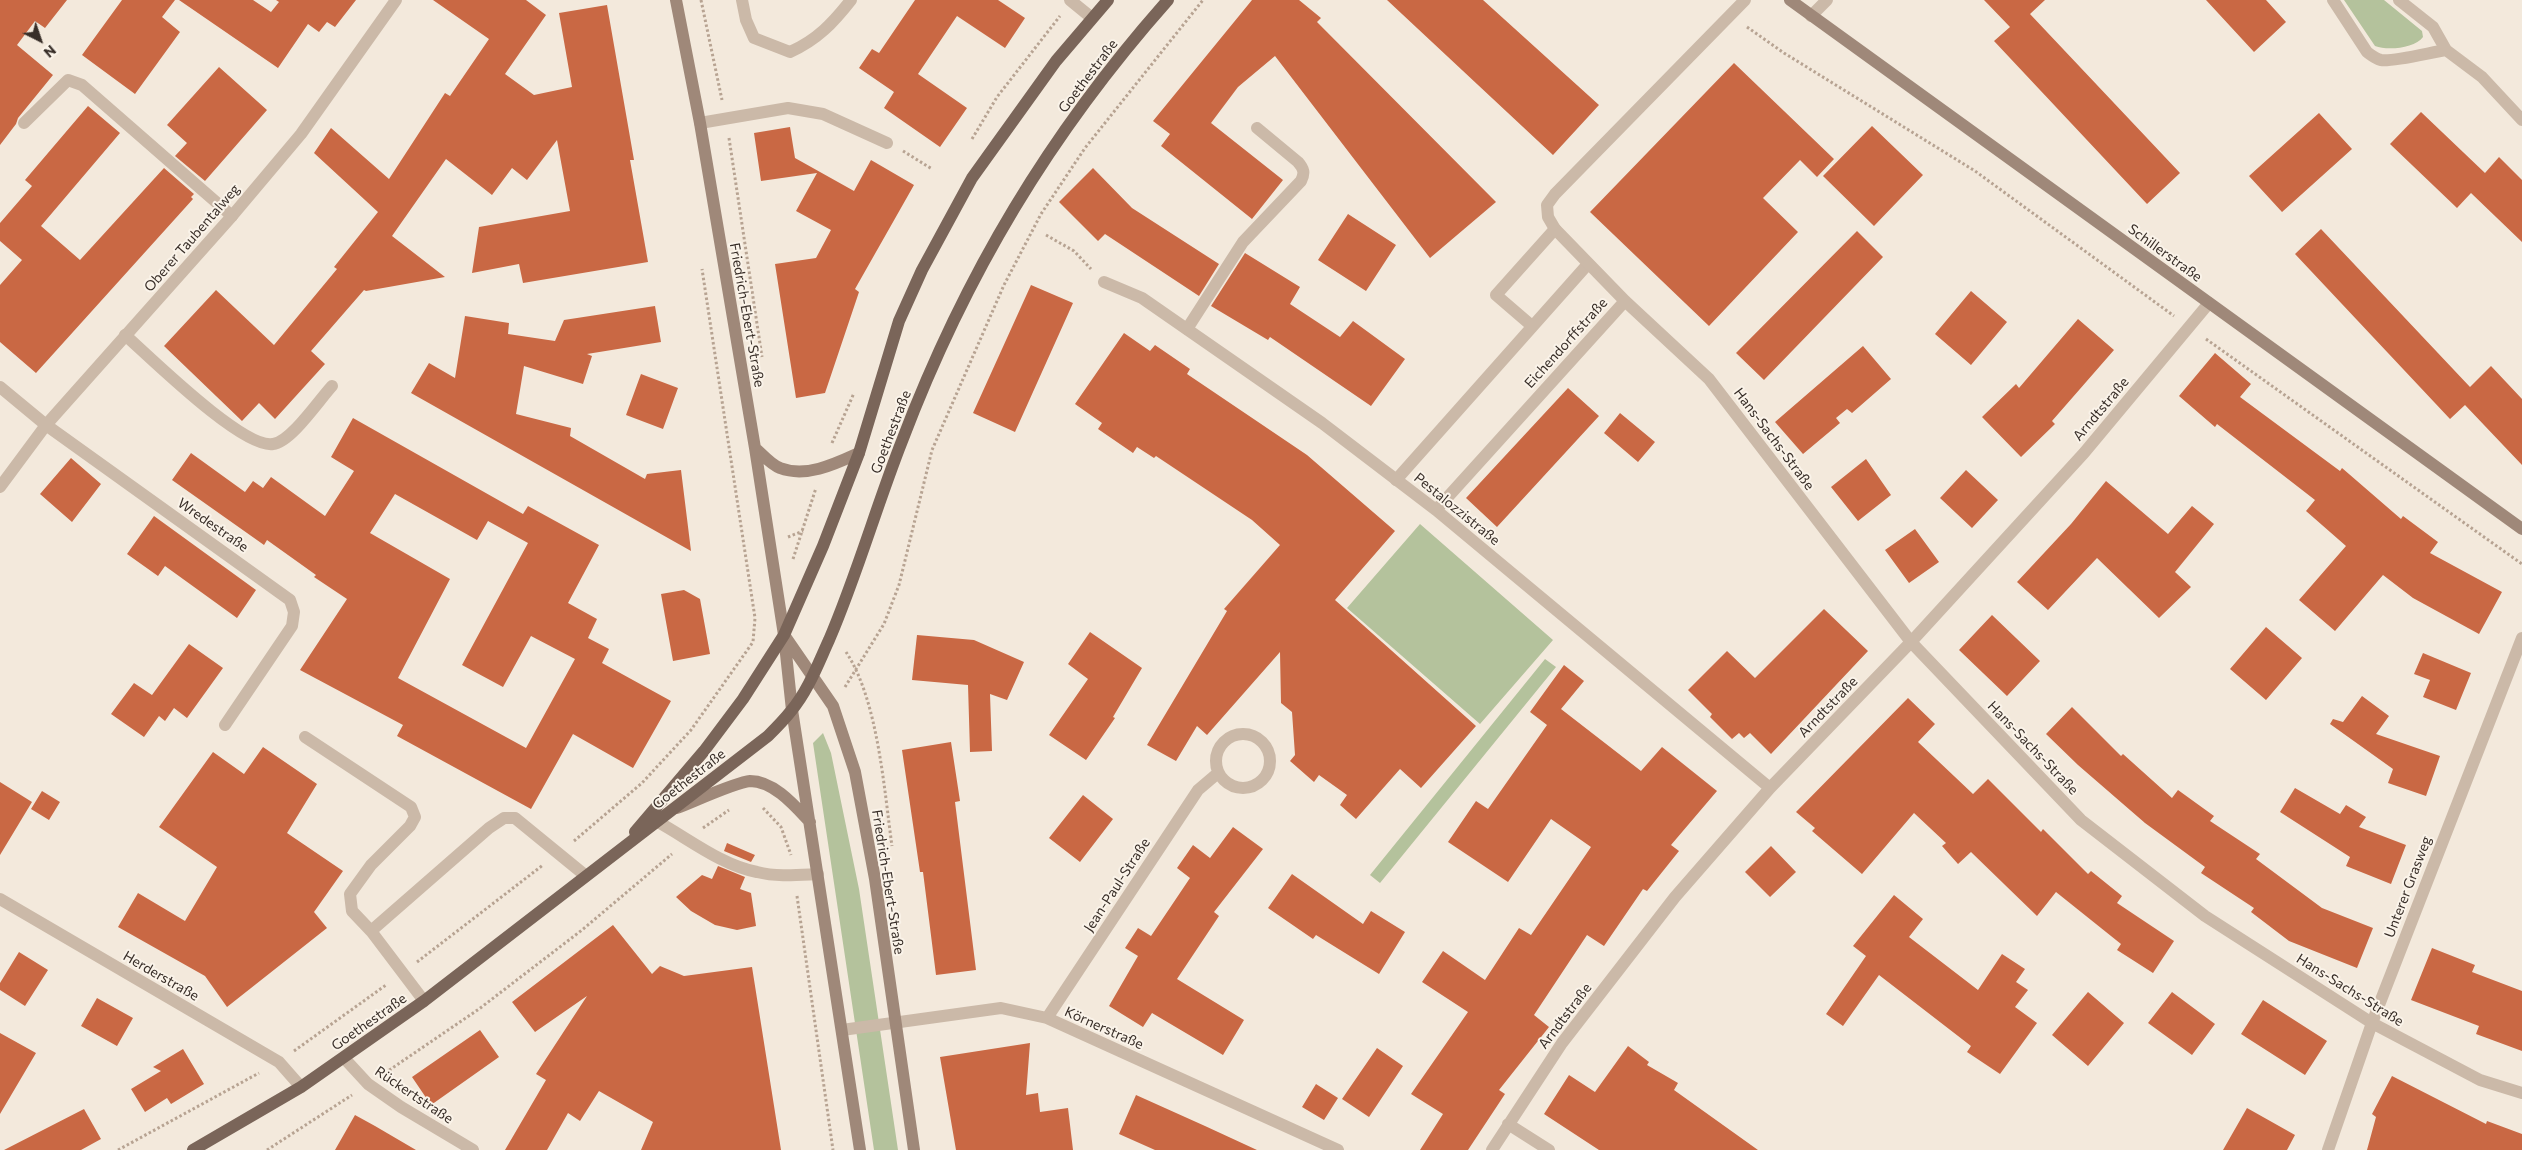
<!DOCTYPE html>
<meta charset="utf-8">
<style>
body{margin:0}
#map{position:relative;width:2522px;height:1150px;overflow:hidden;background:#f3e9dc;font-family:Commissioner,sans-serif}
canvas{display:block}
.north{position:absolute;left:15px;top:15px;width:50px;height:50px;-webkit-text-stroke:4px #faf3e9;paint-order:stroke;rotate:139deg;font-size:14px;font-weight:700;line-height:20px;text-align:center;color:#382e28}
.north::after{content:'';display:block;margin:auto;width:18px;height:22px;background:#382e28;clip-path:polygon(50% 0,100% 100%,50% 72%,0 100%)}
</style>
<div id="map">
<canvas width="2522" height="1150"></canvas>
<div class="north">N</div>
</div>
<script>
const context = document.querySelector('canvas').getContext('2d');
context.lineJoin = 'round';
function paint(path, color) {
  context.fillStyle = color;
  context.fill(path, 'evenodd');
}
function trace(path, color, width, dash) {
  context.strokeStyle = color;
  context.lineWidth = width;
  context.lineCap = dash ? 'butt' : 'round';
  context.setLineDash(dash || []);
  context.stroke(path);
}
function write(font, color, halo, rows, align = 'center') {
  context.font = font + ' Commissioner,sans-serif';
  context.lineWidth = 4;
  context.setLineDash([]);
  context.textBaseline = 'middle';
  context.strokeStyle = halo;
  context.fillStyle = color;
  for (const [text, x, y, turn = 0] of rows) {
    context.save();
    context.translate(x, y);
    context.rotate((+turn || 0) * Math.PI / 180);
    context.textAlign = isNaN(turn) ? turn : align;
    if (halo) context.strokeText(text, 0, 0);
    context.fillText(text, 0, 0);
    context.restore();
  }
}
paint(new Path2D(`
 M 2344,0 L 2384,0 L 2422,31 L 2423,37 C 2415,48 2388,51 2375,46 Z
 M 1420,524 L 1553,640 L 1480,724 L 1347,608 Z
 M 1545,659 L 1556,667 L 1380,883 L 1370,875 Z
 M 823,733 L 831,753 L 859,889 L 898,1150 L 874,1150 L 813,743 Z`), '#b4c29c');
paint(new Path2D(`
 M 0,0 L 67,0 L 45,28 L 35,21 L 17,45 L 53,75 L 18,118 L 16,124 L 0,145 Z
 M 122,0 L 175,0 L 162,17 L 180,32 L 135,94 L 82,55 Z
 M 179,0 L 253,0 L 271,12 L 279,2 L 276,0 L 356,0 L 335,27 L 327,22 L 319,32 L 308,24 L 278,68 Z
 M 433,0 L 526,0 L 546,15 L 505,74 L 534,95 L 572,87 L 559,13 L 607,5 L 634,160 L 630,160 L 648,262 L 523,283 L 519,264 L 472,273 L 479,227 L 570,211 L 557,140 L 527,180 L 512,168 L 492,195 L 446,159 L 392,236 L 445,277 L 366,291 L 364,290 L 311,351 L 325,364 L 275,419 L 259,403 L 242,421 L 164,346 L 216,290 L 274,345 L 337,269 L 334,267 L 378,212 L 314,153 L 331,128 L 389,179 L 445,93 L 450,96 L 489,39 Z
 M 915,0 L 998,0 L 1025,18 L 1005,48 L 957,16 L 918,74 L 967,108 L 940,147 L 884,108 L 894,92 L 859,68 L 872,49 L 879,53 Z
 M 1252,0 L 1299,0 L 1321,18 L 1317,22 L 1496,202 L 1430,258 L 1275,56 L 1238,87 L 1211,123 L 1283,180 L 1252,219 L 1161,146 L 1170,134 L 1153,121 Z
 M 1387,0 L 1483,0 L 1599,105 L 1553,155 Z
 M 1984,0 L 2045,0 L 2030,14 L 2180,173 L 2147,204 L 1994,41 L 2010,27 Z
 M 2206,0 L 2266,0 L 2286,22 L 2254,52 Z
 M 1734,63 L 1834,159 L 1817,177 L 1800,160 L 1763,198 L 1798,232 L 1709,326 L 1590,212 Z
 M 219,67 L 267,110 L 205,181 L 175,156 L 187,143 L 167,125 Z
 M 88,106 L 120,133 L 41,226 L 80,260 L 164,168 L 194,194 L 191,197 L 193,199 L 36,373 L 0,342 L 0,285 L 22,260 L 0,241 L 0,223 L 32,186 L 25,180 Z
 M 2421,112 L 2485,173 L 2499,157 L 2522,180 L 2522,242 L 2471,193 L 2457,208 L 2390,144 Z
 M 2319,113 L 2352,149 L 2282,212 L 2249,176 Z
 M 1872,126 L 1923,175 L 1874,226 L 1823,176 Z
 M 790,127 L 795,158 L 854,191 L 871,160 L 914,185 L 855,289 L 859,292 L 825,393 L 796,398 L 775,264 L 816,258 L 831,230 L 796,211 L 817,173 L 761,181 L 754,133 Z
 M 1093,168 L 1132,208 L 1219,264 L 1199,296 L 1105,234 L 1098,241 L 1059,202 Z
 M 1348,214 L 1396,245 L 1366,291 L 1318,260 Z
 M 2321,229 L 2470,387 L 2491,366 L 2522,399 L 2522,465 L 2465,405 L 2450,419 L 2295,254 Z
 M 1857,231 L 1883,257 L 1764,380 L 1736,353 Z
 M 1245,253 L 1300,287 L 1290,304 L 1340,337 L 1353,321 L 1405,359 L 1371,406 L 1270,337 L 1268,340 L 1211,306 Z
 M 1031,285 L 1073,303 L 1015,432 L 973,413 Z
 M 1971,291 L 2007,322 L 1971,365 L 1935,334 Z
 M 655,306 L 661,342 L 587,354 L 592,356 L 583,384 L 524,366 L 516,414 L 571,428 L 570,436 L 645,479 L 647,474 L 681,470 L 691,551 L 411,393 L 429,363 L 455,378 L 465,316 L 509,323 L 508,334 L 555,341 L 564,320 Z
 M 2078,319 L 2114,350 L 2052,421 L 2055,424 L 2021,457 L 1982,417 L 2016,384 L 2019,388 Z
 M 1124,333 L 1150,351 L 1155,345 L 1190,369 L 1187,374 L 1307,455 L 1395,531 L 1335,600 L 1476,726 L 1421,788 L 1400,769 L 1356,819 L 1340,805 L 1347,795 L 1319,775 L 1314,782 L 1290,761 L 1295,755 L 1292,712 L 1281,703 L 1280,652 L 1207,735 L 1197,726 L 1176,761 L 1147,745 L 1227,611 L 1224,609 L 1280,545 L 1252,520 L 1156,456 L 1154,458 L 1137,447 L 1133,453 L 1098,429 L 1102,423 L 1075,404 Z
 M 1863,346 L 1891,379 L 1852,413 L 1847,409 L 1836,418 L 1840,423 L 1803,454 L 1775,422 Z
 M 2215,353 L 2251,384 L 2240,397 L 2340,471 L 2342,468 L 2401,519 L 2403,516 L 2438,542 L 2430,553 L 2502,592 L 2479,634 L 2413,598 L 2383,575 L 2335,631 L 2299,600 L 2346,546 L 2306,511 L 2315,500 L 2217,424 L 2215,427 L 2179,396 Z
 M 641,374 L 678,388 L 663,429 L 626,415 Z
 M 1568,388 L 1599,416 L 1497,527 L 1466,498 Z
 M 1620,413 L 1655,442 L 1638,462 L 1604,433 Z
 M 353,418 L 523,514 L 528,506 L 599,545 L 568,603 L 597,619 L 588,638 L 609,649 L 602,663 L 671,701 L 633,768 L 573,734 L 531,809 L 397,736 L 403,725 L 300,670 L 347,599 L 314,577 L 316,575 L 267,540 L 264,545 L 172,480 L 191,453 L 245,492 L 253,481 L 263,488 L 271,477 L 325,516 L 354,471 L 331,457 ZM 395,494 L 477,540 L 488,521 L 528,543 L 462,665 L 503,687 L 531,636 L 575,659 L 526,748 L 398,678 L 450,579 L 370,533 Z
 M 71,458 L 101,484 L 72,522 L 40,494 Z
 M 1866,459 L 1891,495 L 1858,521 L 1831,487 Z
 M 1966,470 L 1998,500 L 1972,528 L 1940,498 Z
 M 2106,481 L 2168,534 L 2192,506 L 2214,524 L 2175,572 L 2191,587 L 2159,618 L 2097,558 L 2048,610 L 2017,582 L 2071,524 Z
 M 154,516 L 256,590 L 237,618 L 165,566 L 158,576 L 127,554 Z
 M 1915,529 L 1939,562 L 1909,583 L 1885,550 Z
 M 684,590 L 700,599 L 710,654 L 673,661 L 661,594 Z
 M 1824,609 L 1868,651 L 1771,754 L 1750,733 L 1744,738 L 1739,733 L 1732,739 L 1710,717 L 1712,714 L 1688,690 L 1727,651 L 1755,678 Z
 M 1992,615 L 2040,661 L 2007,696 L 1959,650 Z
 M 2266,627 L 2302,658 L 2266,700 L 2230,669 Z
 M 1090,632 L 1142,668 L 1113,717 L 1115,718 L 1086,760 L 1049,735 L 1088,679 L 1068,664 Z
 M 917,635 L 974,640 L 1024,662 L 1007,700 L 990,694 L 992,751 L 970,752 L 968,685 L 912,680 Z
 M 189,644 L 223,668 L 187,718 L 174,708 L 165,721 L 159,716 L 144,737 L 111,714 L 134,683 L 152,695 Z
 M 2423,653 L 2471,673 L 2456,710 L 2423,697 L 2430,680 L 2414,674 Z
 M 1564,665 L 1584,681 L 1561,709 L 1641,771 L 1662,747 L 1717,791 L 1671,845 L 1679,851 L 1647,891 L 1643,889 L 1604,946 L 1587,935 L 1534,1015 L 1549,1027 L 1499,1090 L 1505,1094 L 1468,1150 L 1420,1150 L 1443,1114 L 1411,1094 L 1468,1012 L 1422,982 L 1443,951 L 1485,980 L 1519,928 L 1531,935 L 1591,847 L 1551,819 L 1508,882 L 1448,842 L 1476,801 L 1488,809 L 1547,725 L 1530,712 Z
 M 2362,696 L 2389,716 L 2376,734 L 2440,756 L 2426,796 L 2388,783 L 2393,769 L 2330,724 L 2333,719 L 2343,722 Z
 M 1908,698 L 1935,724 L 1918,742 L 1973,794 L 1988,779 L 2041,832 L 2043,829 L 2088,874 L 2091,871 L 2122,896 L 2117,903 L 2174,941 L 2153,973 L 2117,950 L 2121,944 L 2056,892 L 2037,916 L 1971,852 L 1958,864 L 1942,846 L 1946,843 L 1914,813 L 1862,874 L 1812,831 L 1815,828 L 1796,812 Z
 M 2072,707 L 2121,756 L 2123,754 L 2172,798 L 2178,790 L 2214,816 L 2210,821 L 2260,854 L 2256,859 L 2322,908 L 2373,928 L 2357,968 L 2289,941 L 2251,912 L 2254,908 L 2201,873 L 2205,867 L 2145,823 L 2078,765 L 2046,734 Z
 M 951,742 L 960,801 L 955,802 L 976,970 L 936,975 L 923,872 L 920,872 L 902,750 Z
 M 263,747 L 317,784 L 287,833 L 343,871 L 314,912 L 327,928 L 227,1007 L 205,976 L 118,927 L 138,893 L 185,921 L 217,867 L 159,827 L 213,752 L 244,774 Z
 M 0,782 L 32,802 L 0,855 Z
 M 2295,788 L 2340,814 L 2346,805 L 2366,817 L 2359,827 L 2406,845 L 2391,884 L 2346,866 L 2350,857 L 2280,812 Z
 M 42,791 L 60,802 L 49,820 L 31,809 Z
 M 1083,795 L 1113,819 L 1080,862 L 1049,838 Z
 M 1233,827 L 1263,849 L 1214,912 L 1219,916 L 1177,979 L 1244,1020 L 1223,1055 L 1152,1013 L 1143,1027 L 1109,1006 L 1138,956 L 1125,948 L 1138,928 L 1151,936 L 1190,878 L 1177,868 L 1193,845 L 1210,858 Z
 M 727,843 L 755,855 L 751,862 L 724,851 Z
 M 1771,846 L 1796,872 L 1770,897 L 1745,872 Z
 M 718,866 L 745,877 L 740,889 L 751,893 L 756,926 L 737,930 L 715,925 L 691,911 L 676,897 L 702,875 L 712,879 Z
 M 1292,874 L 1363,924 L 1371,911 L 1405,932 L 1379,974 L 1316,935 L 1313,939 L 1268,908 Z
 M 1894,895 L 1923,919 L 1909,937 L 1978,990 L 2002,954 L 2025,969 L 2016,982 L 2028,990 L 2015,1007 L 2037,1023 L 2000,1074 L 1967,1052 L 1971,1046 L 1879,975 L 1843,1026 L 1826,1014 L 1866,956 L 1853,946 Z
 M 613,925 L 652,974 L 660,966 L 684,976 L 752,967 L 781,1150 L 641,1150 L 653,1122 L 599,1091 L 580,1121 L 568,1113 L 547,1150 L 505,1150 L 546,1080 L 536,1074 L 587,996 L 535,1032 L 512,1002 Z
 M 2432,948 L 2475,965 L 2472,972 L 2522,991 L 2522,1051 L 2476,1034 L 2479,1026 L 2411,1000 Z
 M 19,952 L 48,970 L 25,1006 L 0,990 L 0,983 Z
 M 2088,992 L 2124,1023 L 2088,1066 L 2052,1035 Z
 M 2172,992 L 2215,1024 L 2192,1055 L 2148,1023 Z
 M 97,998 L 133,1018 L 117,1046 L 81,1026 Z
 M 2263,1000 L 2327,1041 L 2305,1075 L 2241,1034 Z
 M 480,1030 L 499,1057 L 431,1105 L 412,1077 Z
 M 0,1033 L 36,1053 L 0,1114 Z
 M 1030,1043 L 1026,1095 L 1038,1093 L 1040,1112 L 1068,1108 L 1073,1150 L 956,1150 L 940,1057 Z
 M 1628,1046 L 1649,1062 L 1647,1065 L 1678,1083 L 1674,1090 L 1758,1150 L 1599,1150 L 1544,1114 L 1569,1075 L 1595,1092 Z
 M 1377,1048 L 1403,1066 L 1369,1117 L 1342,1099 Z
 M 183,1049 L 204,1084 L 171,1104 L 167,1098 L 145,1112 L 131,1089 L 161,1071 L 153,1067 Z
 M 2392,1076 L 2486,1124 L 2487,1121 L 2522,1134 L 2522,1150 L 2367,1150 L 2376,1117 L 2372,1114 Z
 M 1316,1084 L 1338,1098 L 1324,1120 L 1302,1107 Z
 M 1136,1095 L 1205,1126 L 1257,1150 L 1155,1150 L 1119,1134 Z
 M 2247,1108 L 2295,1135 L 2287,1150 L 2223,1150 Z
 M 84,1109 L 101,1139 L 81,1150 L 4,1150 Z
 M 355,1115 L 375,1126 L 416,1150 L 335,1150 Z`), '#c96844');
trace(new Path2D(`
 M 701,0 L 722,100
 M 1747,27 L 1784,53 L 1975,171 L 2174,316
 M 729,138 L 762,357
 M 972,139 L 997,97 L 1060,16
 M 903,151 L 932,169
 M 1046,235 L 1074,251 L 1091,269
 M 2206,339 L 2522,564
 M 832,443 L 854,393
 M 788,537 L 803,531
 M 793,559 L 816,488
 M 846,652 C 878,700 884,789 892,846
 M 845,687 L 884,624 L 899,585 L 932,450 L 1004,285 L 1041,214 L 1085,148 L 1203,0
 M 763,808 L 781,827 L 791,855
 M 703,828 L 729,810
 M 574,841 L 642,783 L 691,730 L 753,642 L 755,618 L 702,269
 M 797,896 L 833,1150
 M 417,962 L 543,865
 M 294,1051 L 386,985
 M 385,1073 L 479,1009 L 582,930 L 672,854
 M 118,1150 L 259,1073
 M 267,1150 L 352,1095`), '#b7a392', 3, [2.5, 2.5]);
trace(new Path2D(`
 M 742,0 L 746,20 L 754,38 L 790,52 C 817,40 833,23 851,0
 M 1070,0 L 1092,18
 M 24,123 L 68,80 L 82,85 L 232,216
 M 1532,326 L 1496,295 L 1555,229
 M 1187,329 L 1243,242 L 1301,181 C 1305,173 1304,169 1298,162 L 1257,128
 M 125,335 C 151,358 243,449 273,444 C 291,442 319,400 332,386
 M 1396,480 L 1588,264
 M 305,737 L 411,807 L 415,817 L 410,826 L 371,865 L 350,894 L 352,911 L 371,931
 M 658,822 C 689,839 721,865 757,872 C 777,877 797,875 818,874
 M 424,1001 L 371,931 L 489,828 L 504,818 L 515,818 L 586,876`), '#cbb9a8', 12);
trace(new Path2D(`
 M 1745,0 L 1555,194 L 1547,205 L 1548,217 L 1555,229 L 1625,301 L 1709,379 L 1911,642 L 2081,820 L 2205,916 L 2372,1023 L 2480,1080 L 2522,1093
 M 2333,0 L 2367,52 C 2371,55 2376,59 2381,60 C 2393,62 2432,52 2446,50
 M 2399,0 L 2433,27 L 2446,50 L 2482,77 L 2522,120
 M 1811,16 L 1827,0
 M 700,123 L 788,108 L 823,114 L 887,143
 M 1104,282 L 1142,298 L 1322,423 L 1436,510 L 1770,788
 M 0,387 L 46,425 L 290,600 L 294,612 L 292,626 L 225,725
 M 0,487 L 46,425 L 232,216 L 301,134 L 396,0
 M 1436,510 L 1625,301
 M1216 761a27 27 0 1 1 54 0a27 27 0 1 1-54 0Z
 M 0,899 L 279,1062 L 301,1087
 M 1047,1018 L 1198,790 L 1218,773
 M 842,1030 L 1001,1008 L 1047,1018 L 1338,1150
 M 344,1058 L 368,1084 L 401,1107 L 473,1150
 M 1508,1124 L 1549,1150
 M 1492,1150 L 1562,1043 L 1675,897 L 1770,788 L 1911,642 L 2084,453 L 2209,303
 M 2328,1150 L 2372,1023 L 2522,638`), '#cbb9a8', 12);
trace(new Path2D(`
 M 676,0 L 700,123 L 755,448 L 784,635 L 792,710 L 860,1150
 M 1790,0 L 2522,529
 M 755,448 C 762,454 771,465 780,468 C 806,478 835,464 859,453
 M 784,635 L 833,706 L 855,772 L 875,879 L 914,1150
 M 677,808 C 693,802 736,782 750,781 C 774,781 795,806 810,822`), '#9f8879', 12);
trace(new Path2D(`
 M 635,832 L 704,751 L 743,699 L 784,635 L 823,546 L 859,453 L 899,321 L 922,270 L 972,178 L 1056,61 L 1108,0
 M 193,1150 L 301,1087 L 424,1001 L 768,736 C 776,728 784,720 791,711 C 808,691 818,664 829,640 C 857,575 876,507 902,441 C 965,275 1050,133 1168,0`), '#7a6559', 12);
write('14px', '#382e28', '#faf3e9', [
 ["Goethestraße",1088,76,-53],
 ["Oberer Taubentalweg",192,238,-49],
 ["Schillerstraße",2165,253,36],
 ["Friedrich-Ebert-Straße",747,315,80],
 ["Eichendorffstraße",1566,343,-48],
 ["Arndtstraße",2101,409,-50],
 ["Goethestraße",891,432,-69],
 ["Hans-Sachs-Straße",1774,439,53],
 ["Pestalozzistraße",1457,509,39],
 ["Wredestraße",213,525,35],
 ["Arndtstraße",1828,707,-46],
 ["Hans-Sachs-Straße",2033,748,46],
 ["Goethestraße",689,779,-38],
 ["Friedrich-Ebert-Straße",888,882,81],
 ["Jean-Paul-Straße",1117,885,-57],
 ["Unterer Grasweg",2408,887,-69],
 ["Herderstraße",161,976,30],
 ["Hans-Sachs-Straße",2350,990,32],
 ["Arndtstraße",1565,1016,-53],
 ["Goethestraße",369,1022,-35],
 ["Körnerstraße",1104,1028,24],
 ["Rückertstraße",414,1095,34]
]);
</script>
